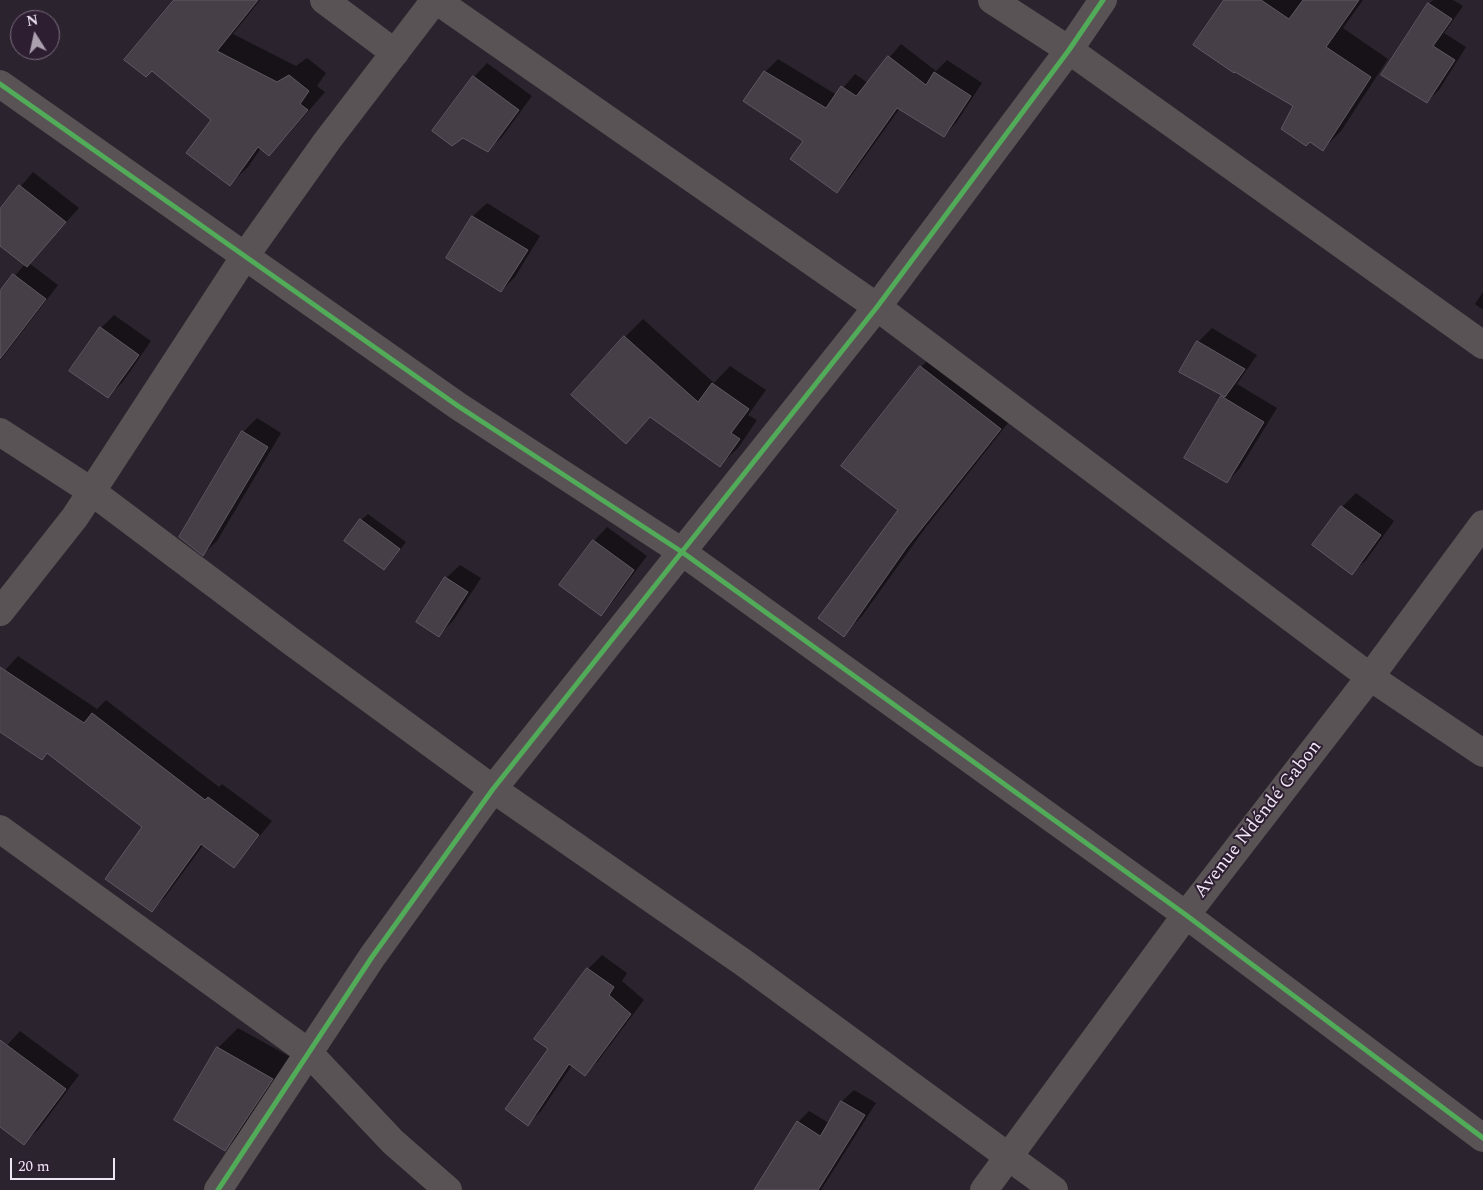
<!DOCTYPE html>
<meta charset="utf-8">
<style>
body{margin:0}
#map{position:relative;width:1483px;height:1190px;overflow:hidden;background:#2b232d;font-family:Spectral,serif}
canvas{display:block}
.north{position:absolute;left:10px;top:10px;width:50px;height:50px;box-sizing:border-box;background:#2d1e32;border:1px solid #7b6e7f;border-radius:50%;rotate:350deg;font-size:14px;font-weight:700;line-height:20px;text-align:center;color:#f0e5f3}
.north::after{content:'';display:block;margin:auto;width:18px;height:22px;background:#aba1ae;clip-path:polygon(50% 0,100% 100%,50% 72%,0 100%)}
.scale{position:absolute;left:10px;top:1158px;width:105px;height:22px;box-sizing:border-box;border:2px solid #f0e5f3;border-top:0;padding-left:6px;font-size:15px;line-height:18px;white-space:nowrap;color:#f0e5f3;-webkit-text-stroke:4px #2d1e32;paint-order:stroke}
</style>
<div id="map">
<canvas width="1483" height="1190"></canvas>
<div class="north">N</div>
<div class="scale">20 m</div>
</div>
<script>
const context = document.querySelector('canvas').getContext('2d');
context.lineJoin = 'round';
function paint(path, color) {
  context.fillStyle = color;
  context.fill(path, 'evenodd');
}
function trace(path, color, width, dash) {
  context.strokeStyle = color;
  context.lineWidth = width;
  context.lineCap = dash ? 'butt' : 'round';
  context.setLineDash(dash || []);
  context.stroke(path);
}
function write(font, color, halo, rows, align = 'center') {
  context.font = font + ' Spectral,serif';
  context.lineWidth = 4;
  context.setLineDash([]);
  context.textBaseline = 'middle';
  context.strokeStyle = halo;
  context.fillStyle = color;
  for (const [text, x, y, turn = 0] of rows) {
    context.save();
    context.translate(x, y);
    context.rotate((+turn || 0) * Math.PI / 180);
    context.textAlign = isNaN(turn) ? turn : align;
    if (halo) context.strokeText(text, 0, 0);
    context.fillText(text, 0, 0);
    context.restore();
  }
}
paint(new Path2D(`
 M 176,0 L 260,0 L 233,34 L 296,66 L 307,58 L 326,73 L 317,86 L 325,92 L 286,137 L 269,155 L 261,148 L 248,167 L 230,184 Z
 M 1226,0 L 1363,0 L 1343,28 L 1388,59 L 1341,131 L 1323,149 Z
 M 1433,0 L 1453,0 L 1463,6 L 1444,33 L 1466,47 L 1439,90 L 1427,102 L 1429,4 Z
 M 901,44 L 936,71 L 947,60 L 982,83 L 956,123 L 944,136 L 900,108 L 849,179 L 836,191 L 765,72 L 778,59 L 837,95 L 855,74 L 868,83 Z
 M 487,63 L 532,96 L 502,137 L 488,150 L 474,77 Z
 M 33,172 L 79,208 L 29,263 L 58,285 L 0,361 L 0,293 L 25,264 L 0,244 L 0,211 Z
 M 487,203 L 540,236 L 515,277 L 501,291 L 448,257 L 473,216 Z
 M 1483,292 L 1483,310 L 1475,304 Z
 M 114,315 L 151,341 L 122,383 L 108,396 L 101,328 Z
 M 643,319 L 714,383 L 730,366 L 766,390 L 748,415 L 757,420 L 738,448 L 720,465 L 651,416 L 626,442 L 625,337 Z
 M 1212,328 L 1257,355 L 1237,384 L 1277,408 L 1240,468 L 1227,482 L 1222,397 L 1224,395 L 1198,342 Z
 M 940,348 L 1019,409 L 926,527 L 862,616 L 843,635 L 900,510 L 843,466 L 921,367 Z
 M 257,418 L 281,433 L 217,541 L 203,554 L 243,432 Z
 M 1356,493 L 1394,521 L 1366,560 L 1352,573 L 1314,545 L 1342,507 Z
 M 368,514 L 406,542 L 390,562 L 361,520 Z
 M 607,527 L 647,556 L 614,600 L 601,614 L 594,541 Z
 M 460,565 L 481,578 L 453,621 L 439,635 L 446,578 Z
 M 18,656 L 97,709 L 106,700 L 219,787 L 222,784 L 272,821 L 234,867 L 204,844 L 165,897 L 151,911 L 144,826 L 48,752 L 42,759 L 0,731 L 0,676 Z
 M 602,955 L 627,973 L 622,981 L 644,1000 L 598,1061 L 585,1074 L 572,1065 L 541,1111 L 528,1124 L 549,1049 L 588,969 Z
 M 238,1028 L 292,1058 L 245,1129 L 225,1149 L 176,1120 L 218,1048 Z
 M 20,1031 L 79,1075 L 38,1130 L 24,1143 L 0,1125 L 0,1053 Z
 M 854,1090 L 876,1103 L 821,1190 L 755,1190 L 798,1122 L 809,1111 L 829,1123 L 842,1101 Z`), '#0007');
const building = new Path2D(`
 M 174,0 L 258,0 L 217,51 L 277,82 L 289,75 L 309,91 L 300,104 L 308,110 L 269,156 L 258,147 L 230,186 L 186,153 L 211,120 L 152,71 L 146,77 L 124,60 Z
 M 1224,0 L 1261,0 L 1289,19 L 1303,0 L 1359,0 L 1326,47 L 1371,77 L 1323,151 L 1310,142 L 1306,146 L 1281,129 L 1293,106 L 1235,72 L 1234,73 L 1193,45 Z
 M 1428,3 L 1452,19 L 1433,46 L 1455,60 L 1427,103 L 1381,75 Z
 M 888,56 L 926,85 L 934,72 L 971,96 L 944,137 L 897,108 L 837,193 L 790,159 L 803,141 L 743,101 L 764,71 L 826,108 L 841,86 L 856,96 Z
 M 473,76 L 519,110 L 488,152 L 463,138 L 452,146 L 432,131 Z
 M 19,185 L 66,222 L 27,267 L 0,246 L 0,209 Z
 M 472,216 L 528,250 L 501,292 L 446,258 Z
 M 13,274 L 46,299 L 0,359 L 0,291 Z
 M 100,327 L 139,355 L 108,398 L 69,371 Z
 M 624,336 L 698,402 L 712,383 L 749,409 L 731,433 L 740,439 L 720,467 L 650,417 L 626,444 L 571,395 Z
 M 1197,341 L 1245,369 L 1225,397 L 1179,372 Z
 M 920,366 L 1001,429 L 907,547 L 844,637 L 818,618 L 898,510 L 841,466 Z
 M 1221,396 L 1264,422 L 1227,483 L 1184,458 Z
 M 242,431 L 268,447 L 203,556 L 179,537 Z
 M 1341,506 L 1381,535 L 1352,575 L 1312,545 Z
 M 360,519 L 400,549 L 384,570 L 344,541 Z
 M 593,540 L 634,570 L 601,616 L 559,585 Z
 M 445,577 L 468,592 L 439,637 L 416,622 Z
 M 0,667 L 84,723 L 92,713 L 205,800 L 208,797 L 259,835 L 234,868 L 201,844 L 152,912 L 105,879 L 142,827 L 47,753 L 42,760 L 0,732 Z
 M 587,968 L 614,987 L 609,995 L 631,1014 L 585,1076 L 569,1064 L 528,1126 L 505,1109 L 548,1049 L 534,1039 Z
 M 0,1040 L 66,1089 L 24,1145 L 0,1127 Z
 M 217,1047 L 273,1079 L 225,1151 L 174,1120 Z
 M 841,1101 L 865,1115 L 818,1190 L 754,1190 L 797,1121 L 820,1136 Z`);
paint(building, '#463f48');
trace(building, '#605862', 1);
trace(new Path2D(`
 M 324,0 L 395,53
 M 436,0 L 877,307 L 1370,677 L 1483,753
 M 992,0 L 1069,50 L 1483,345
 M 0,84 L 458,406 L 682,552 L 1186,915 L 1483,1138
 M 0,432 L 91,491 L 292,642 L 493,789 L 744,963 L 1054,1190
 M 0,612 L 75,517 L 245,256 L 327,141 L 435,0
 M 0,829 L 308,1052 L 393,1142 L 448,1190
 M 218,1190 L 372,957 L 493,789 L 877,307 L 1069,50 L 1103,0
 M 984,1190 L 1186,915 L 1370,677 L 1483,524`), '#595355', 28);
trace(new Path2D(`
 M 0,84 L 458,406 L 682,552 L 1186,915 L 1483,1138
 M 218,1190 L 372,957 L 493,789 L 877,307 L 1069,50 L 1103,0`), '#51ab58', 5);
write('19px', '#f0e5f3', '#2d1e32', [
 ["Avenue Ndéndé Gabon",1259,820,-52]
]);
</script>
